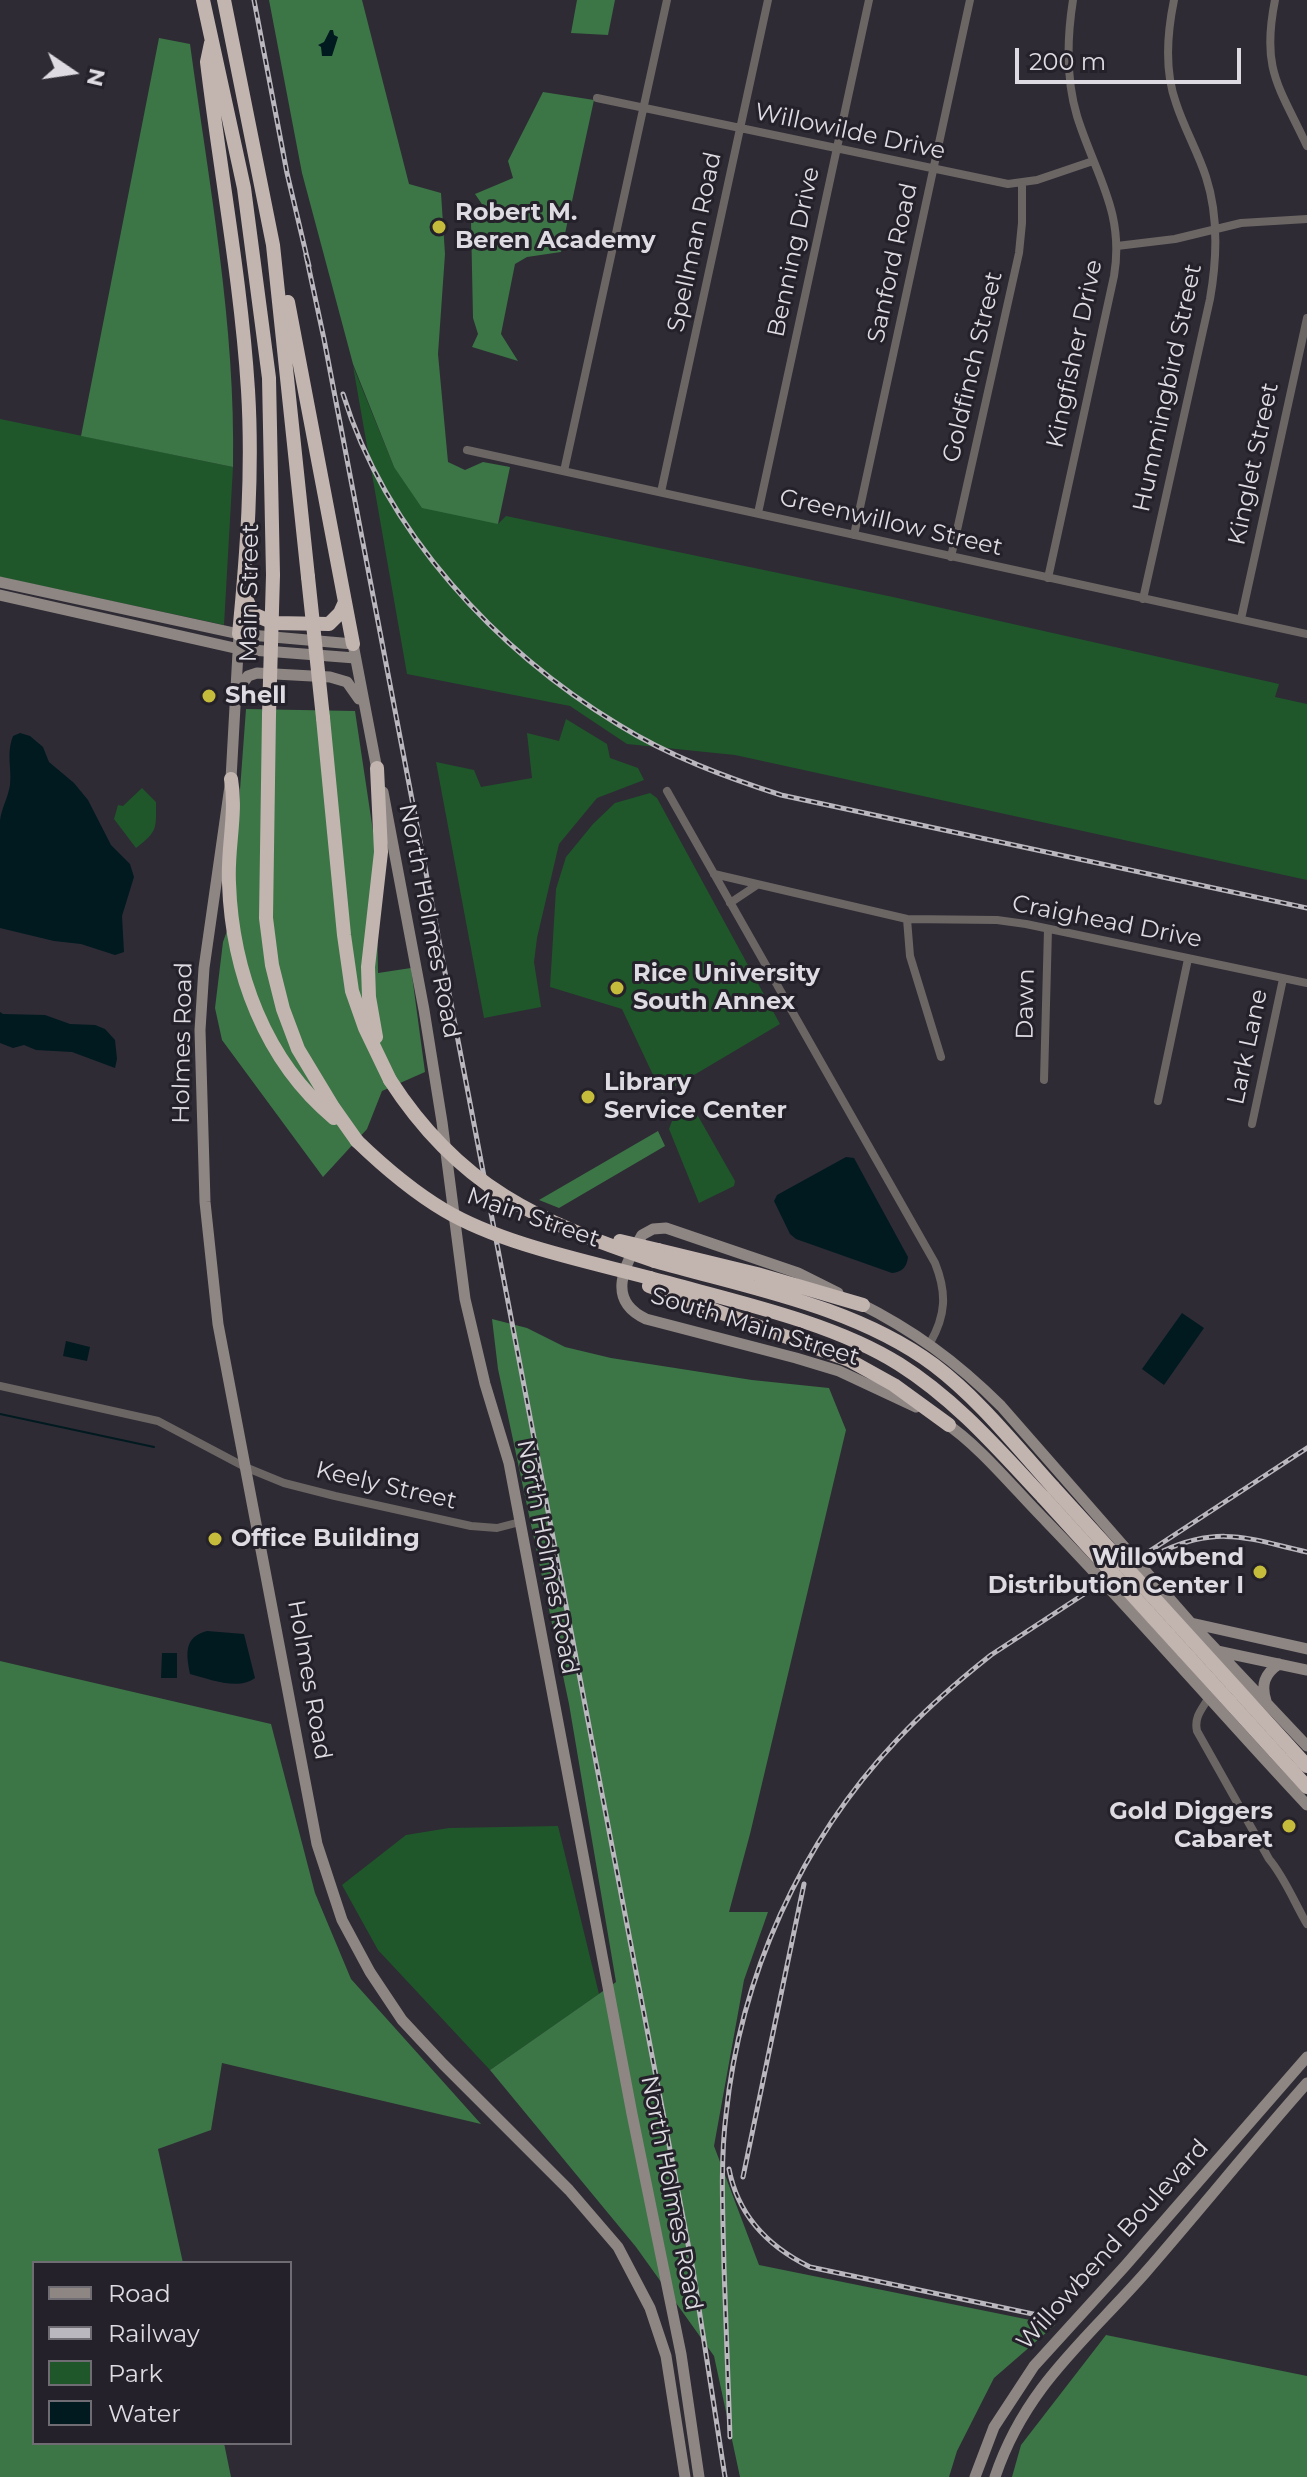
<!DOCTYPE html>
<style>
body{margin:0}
#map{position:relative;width:1307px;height:2477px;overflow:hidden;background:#2e2b34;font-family:Montserrat,sans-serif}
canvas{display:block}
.legend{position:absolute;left:32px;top:2261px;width:260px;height:184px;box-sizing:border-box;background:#25212a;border:2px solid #6f6c74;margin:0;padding:10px 14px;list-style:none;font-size:24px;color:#dedce2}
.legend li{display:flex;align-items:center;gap:16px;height:40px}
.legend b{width:40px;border:2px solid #6f6c74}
.north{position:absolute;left:32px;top:32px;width:80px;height:80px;-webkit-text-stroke:6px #25212a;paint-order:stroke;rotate:103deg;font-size:22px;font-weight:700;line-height:32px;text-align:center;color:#dedce2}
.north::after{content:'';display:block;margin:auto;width:28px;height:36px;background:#dedce2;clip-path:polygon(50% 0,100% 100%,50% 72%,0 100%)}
.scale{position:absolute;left:1015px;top:48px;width:226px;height:36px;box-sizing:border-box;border:4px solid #dedce2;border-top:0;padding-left:10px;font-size:24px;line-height:28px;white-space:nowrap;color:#dedce2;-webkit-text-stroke:6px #25212a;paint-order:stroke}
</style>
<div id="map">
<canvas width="1307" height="2477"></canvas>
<ul class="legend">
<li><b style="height:10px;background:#8e8683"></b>Road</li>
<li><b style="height:10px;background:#bab7be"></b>Railway</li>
<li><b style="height:22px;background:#1f572b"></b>Park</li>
<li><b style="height:22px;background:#001a20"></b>Water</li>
</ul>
<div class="north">N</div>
<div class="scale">200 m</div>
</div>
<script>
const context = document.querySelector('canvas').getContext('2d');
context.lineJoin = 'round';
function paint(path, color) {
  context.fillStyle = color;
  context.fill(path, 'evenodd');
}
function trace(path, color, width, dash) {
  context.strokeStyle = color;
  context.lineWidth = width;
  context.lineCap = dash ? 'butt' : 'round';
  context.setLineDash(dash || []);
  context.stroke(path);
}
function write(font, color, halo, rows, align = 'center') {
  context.font = font + ' Montserrat,sans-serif';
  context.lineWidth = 6;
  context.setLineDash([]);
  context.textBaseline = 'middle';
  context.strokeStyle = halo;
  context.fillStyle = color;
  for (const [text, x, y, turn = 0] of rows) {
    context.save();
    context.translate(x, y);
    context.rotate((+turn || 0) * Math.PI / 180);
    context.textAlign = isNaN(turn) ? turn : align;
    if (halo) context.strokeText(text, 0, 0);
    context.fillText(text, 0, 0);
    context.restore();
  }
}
paint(new Path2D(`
 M 353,366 L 394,467 L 498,524 L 506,516 L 893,597 L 1279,684 L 1275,697 L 1307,704 L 1307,880 L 735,755 L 627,744 L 570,706 L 407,674 Z
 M 0,419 L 233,467 L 224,625 L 0,577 Z
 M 566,719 L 607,744 L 610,758 L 638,768 L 644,780 L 597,798 L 559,844 L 537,938 L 534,962 L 541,1007 L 484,1018 L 436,762 L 474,770 L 481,787 L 532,778 L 527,733 L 559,741 Z
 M 142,788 L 156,802 C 156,829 158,831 136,848 L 114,819 L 118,805 L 123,806 Z
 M 650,793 L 657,798 L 780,1024 L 662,1094 L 622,1009 L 550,987 L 556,889 L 566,857 L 593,824 L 615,803 Z
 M 690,1112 L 698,1116 L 735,1181 L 734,1186 L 699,1203 L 669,1129 L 672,1121 Z
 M 558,1826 L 599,1994 L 490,2070 L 378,1950 L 342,1885 L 406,1835 L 449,1828 Z`), '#1f572b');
paint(new Path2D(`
 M 269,0 L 362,0 L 409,184 L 441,193 L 445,254 L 438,354 L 448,462 L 465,470 L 483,462 L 510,467 L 498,524 L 422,508 L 394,467 L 353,364 L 302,173 Z
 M 577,0 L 615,0 L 608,35 L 571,33 Z
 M 159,38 L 190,44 C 209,184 236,326 233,467 L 81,436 Z
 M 543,92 L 594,100 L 561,252 L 527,257 L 515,264 L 501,334 L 518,361 L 472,347 L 478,334 L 473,318 L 471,222 L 488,213 L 475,194 L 513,178 L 508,161 Z
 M 246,709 L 355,711 L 376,851 L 378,973 L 411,968 L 425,1072 L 382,1091 L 367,1129 L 323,1177 L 222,1040 L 215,1008 L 223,942 L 235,908 L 235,857 Z
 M 658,1131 L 665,1146 L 559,1208 L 539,1200 Z
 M 492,1319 L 527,1328 L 565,1347 L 611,1358 L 752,1380 L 829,1388 L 846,1430 L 750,1834 L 729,1912 L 768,1912 L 744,1980 L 714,2146 L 759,2265 L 1055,2325 L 994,2378 L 957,2451 L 949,2477 L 740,2477 L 714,2356 L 636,2247 L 490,2070 L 616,1982 L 569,1704 L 498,1369 Z
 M 0,1661 L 271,1724 L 315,1893 L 351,1979 L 481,2124 L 222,2063 L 211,2130 L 158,2149 L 183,2263 L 34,2263 L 34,2443 L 224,2443 L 231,2477 L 0,2477 Z
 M 1106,2335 L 1307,2376 L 1307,2477 L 1012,2477 L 1021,2445 Z`), '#3c7546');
paint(new Path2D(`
 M 330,30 L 333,30 L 334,35 L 338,37 L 332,56 L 322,56 L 321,47 L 318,45 L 324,42 Z
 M 20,733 L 30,736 L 43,747 L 49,762 L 74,783 L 88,800 L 111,845 L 130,864 L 134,877 L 122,916 L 124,952 L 115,955 L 81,944 L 54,941 L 0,928 C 0,893 0,856 0,821 C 1,809 8,798 10,785 C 12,767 6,755 13,736 Z
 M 0,1012 L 3,1014 L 45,1015 L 70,1024 L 95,1025 L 105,1029 L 115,1040 L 117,1059 L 115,1068 L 72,1052 L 36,1050 L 24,1045 L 13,1048 L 0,1043 Z
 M 846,1157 L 854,1158 L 908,1257 C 907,1267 902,1272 892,1273 L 796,1239 L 790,1234 L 774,1201 L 777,1195 Z
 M 1182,1313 L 1204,1328 L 1164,1385 L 1142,1369 Z
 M 66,1341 L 90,1347 L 87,1361 L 63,1356 Z
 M 207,1631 L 244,1634 L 255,1678 C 237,1691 210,1679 190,1674 C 186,1653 184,1637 207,1631 Z
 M 162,1653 L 177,1653 L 177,1678 L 161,1678 Z`), '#001a20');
trace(new Path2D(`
 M 0,1414 L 154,1447`), '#001a20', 2);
trace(new Path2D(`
 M 1275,0 C 1261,70 1279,86 1307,146
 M 597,98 L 1008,184 L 1037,180 L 1093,161
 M 1117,246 L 1175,239 L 1241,223 L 1307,219
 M 467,450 L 1307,634
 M 564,471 L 667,0
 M 661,492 L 768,0
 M 758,513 L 869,0
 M 854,535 L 970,0
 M 951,557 L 1019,253 L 1022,223 L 1022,184
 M 1048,578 L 1114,276 C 1125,212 1095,174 1077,116 C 1066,79 1067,38 1073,0
 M 1143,599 L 1210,299 C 1217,259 1219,217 1206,177 C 1198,152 1184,128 1176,103 C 1164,70 1167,34 1174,0
 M 1241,619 L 1307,318
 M 667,791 L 935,1263 C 947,1293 946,1315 930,1343
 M 714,874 L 907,919 L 997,920 L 1026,924 L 1307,983
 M 730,903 L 757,885
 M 907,919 L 910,956 L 941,1057
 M 1044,1080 L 1048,929
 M 1158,1101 L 1188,959
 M 1252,1124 L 1283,979
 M 0,1386 L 158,1421 L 245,1467 L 284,1483 L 335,1496 L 471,1526 L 497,1528 L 520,1522
 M 1208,1699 C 1201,1710 1194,1718 1197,1731 L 1269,1859 C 1285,1878 1294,1902 1307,1924`), '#6b6664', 8);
trace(new Path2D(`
 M 0,582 L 239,634 L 353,644 L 378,775
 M 0,595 L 239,649 L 355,658
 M 239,634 L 231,779 L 204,968 L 200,1030 L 205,1202 L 218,1324 L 317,1844 L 342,1920 L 370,1972 L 402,2020 L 443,2064 L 569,2190 L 618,2247 L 650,2308 L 666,2356 L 685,2477
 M 239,689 L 248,676 L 257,673 L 330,677 L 347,682 L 359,699
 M 383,792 L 424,1010 L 442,1122 L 465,1299 L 485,1384 L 509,1463 L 632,2114 L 681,2354 L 699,2477
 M 838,1293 L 798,1273 L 666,1228 L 653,1229 L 642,1235 C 625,1265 605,1300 646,1319 L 796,1358 L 839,1371 L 916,1407
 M 857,1302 C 913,1330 956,1361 1001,1406 L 1191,1623 L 1307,1746
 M 945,1423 C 978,1444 1017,1492 1046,1521 C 1135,1613 1219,1711 1307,1805
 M 1191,1623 L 1307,1649
 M 1217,1651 L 1307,1670
 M 1266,1701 C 1261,1685 1264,1674 1279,1664
 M 975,2477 L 994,2427 L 1034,2366 L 1125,2266 L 1307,2057
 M 995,2477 C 1025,2387 1085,2341 1145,2273 C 1200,2210 1252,2145 1307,2083`), '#8e8683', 11);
trace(new Path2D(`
 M 203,0 L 244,188 L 269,378 L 273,575
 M 224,0 L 273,245 L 308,577
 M 211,43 L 207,62 C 220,171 241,280 248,390 C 253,471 247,553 239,634
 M 288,302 L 353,644
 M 245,596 L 253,614 L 274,623 L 329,624 L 340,613 L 345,602
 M 269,715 L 266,918 L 272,965 L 283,1009 L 298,1049 L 333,1107 L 357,1141
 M 323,718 L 344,935 L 352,991 L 365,1028 L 390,1080
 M 231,779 C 237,814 227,848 229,883 C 232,971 265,1061 334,1118
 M 376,1037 L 369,997 L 368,967 L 381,852 L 377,768
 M 658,1250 L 757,1274 L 863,1305
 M 655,1261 C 749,1288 854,1306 934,1365 C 979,1399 1015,1445 1053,1487
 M 650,1278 C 728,1300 831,1321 899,1364 C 956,1400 998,1449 1043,1497
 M 649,1286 L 849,1360 L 894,1385 L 949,1425`), '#c2b4af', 14);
const rail = new Path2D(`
 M 254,0 L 287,173 L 309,266
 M 306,255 L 324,339 L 693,2270 L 725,2477
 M 343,394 C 386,533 497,651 619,725 C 669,756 725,777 781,795 L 1307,908
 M 1163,1551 C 1221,1525 1249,1539 1307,1552
 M 729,2169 C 738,2216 769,2247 810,2267 L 1052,2318
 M 743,2177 L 804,1884
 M 730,2437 C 728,2380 726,2324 724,2267 C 723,2216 720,2165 726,2115 C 740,1977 801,1841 897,1740 C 926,1709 958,1681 991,1655 L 1307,1448`);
trace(rail, '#bab7be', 5);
trace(rail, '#25212a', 2, [6]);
trace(new Path2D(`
 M 308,577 L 323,718
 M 269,715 L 273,575
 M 390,1080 C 459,1187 538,1222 655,1261
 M 357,1141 C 384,1167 412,1191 444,1210 C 501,1244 586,1261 650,1278
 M 620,1241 L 658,1250
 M 1053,1487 L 1307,1766
 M 1043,1497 L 1307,1787`), '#c2b4af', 14);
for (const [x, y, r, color] of [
 [439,227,8,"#c6bc3c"],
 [209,696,8,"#c6bc3c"],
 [617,988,8,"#c6bc3c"],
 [588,1097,8,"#c6bc3c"],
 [215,1539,8,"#c6bc3c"],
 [1260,1572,8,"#c6bc3c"],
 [1289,1826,8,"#c6bc3c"]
]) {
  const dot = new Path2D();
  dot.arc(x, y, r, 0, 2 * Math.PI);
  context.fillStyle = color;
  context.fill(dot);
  trace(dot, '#25212a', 3);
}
write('24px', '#dedce2', '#25212a', [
 ["Willowilde Drive",850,132,12],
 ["Spellman Road",695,242,-78],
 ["Benning Drive",794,252,-78],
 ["Sanford Road",893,263,-78],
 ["Kingfisher Drive",1075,354,-78],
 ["Goldfinch Street",973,367,-77],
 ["Hummingbird Street",1168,388,-78],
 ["Kinglet Street",1254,464,-78],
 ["Greenwillow Street",891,523,13],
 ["Main Street",250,593,-89],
 ["North Holmes Road",429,921,79],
 ["Craighead Drive",1107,922,11],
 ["Dawn",1026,1004,-89],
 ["Holmes Road",183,1043,-89],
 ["Lark Lane",1248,1047,-78],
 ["Main Street",533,1218,19],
 ["South Main Street",755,1327,17],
 ["Keely Street",386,1486,13],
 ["North Holmes Road",547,1557,79],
 ["Holmes Road",309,1680,80],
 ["North Holmes Road",671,2193,79],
 ["Willowbend Boulevard",1113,2245,-48]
]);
write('bold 24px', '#dedce2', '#25212a', [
 ["Robert M.",455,213],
 ["Beren Academy",455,241],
 ["Shell",225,696],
 ["Rice University",633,974],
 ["South Annex",633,1002],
 ["Library",604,1083],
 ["Service Center",604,1111],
 ["Office Building",231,1539],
 ["Willowbend",1244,1558,"right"],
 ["Distribution Center I",1244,1586,"right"],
 ["Gold Diggers",1273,1812,"right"],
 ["Cabaret",1273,1840,"right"]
], 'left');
</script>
